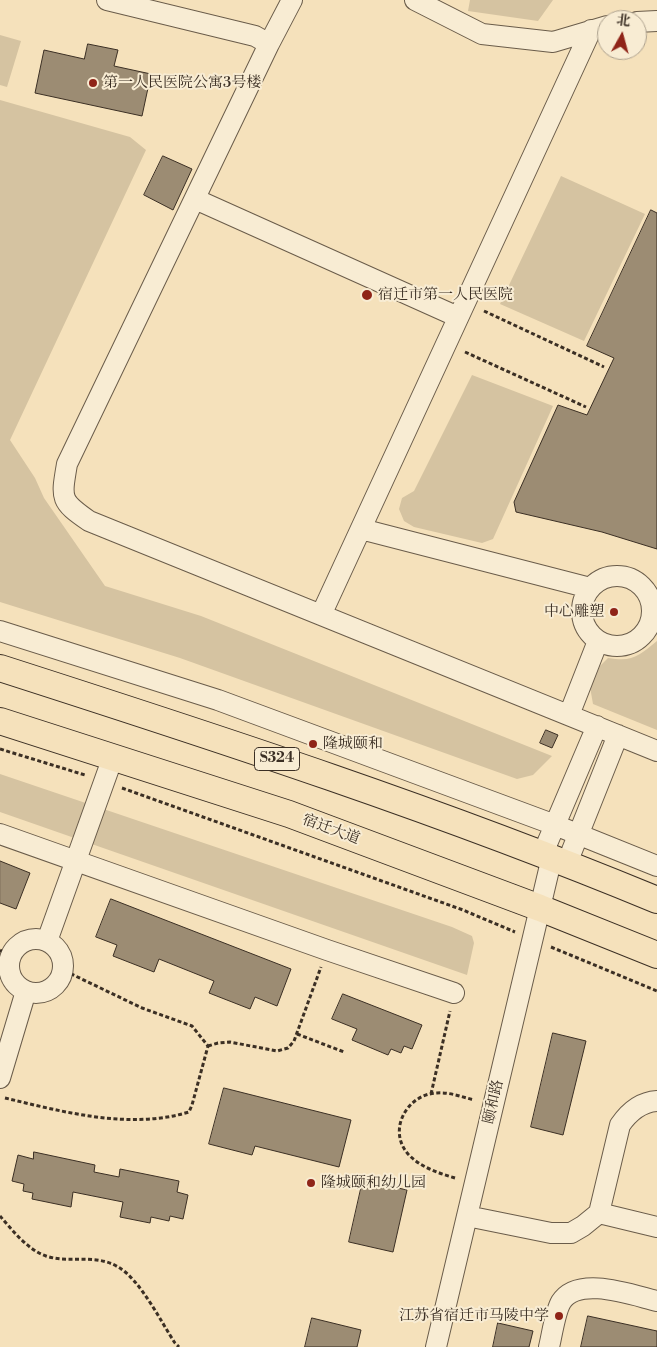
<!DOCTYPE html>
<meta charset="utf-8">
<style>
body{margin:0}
#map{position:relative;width:657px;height:1347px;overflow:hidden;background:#f5e1bb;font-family:"Libre Bodoni","Noto Serif SC",serif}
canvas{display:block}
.north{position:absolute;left:597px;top:10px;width:50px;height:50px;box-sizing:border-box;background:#f8ecd3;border:1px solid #aca08d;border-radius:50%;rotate:7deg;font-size:14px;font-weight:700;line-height:20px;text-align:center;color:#3b2f24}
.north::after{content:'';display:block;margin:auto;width:18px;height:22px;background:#8f2418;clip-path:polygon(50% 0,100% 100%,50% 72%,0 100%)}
</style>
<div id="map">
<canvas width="657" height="1347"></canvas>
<div class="north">北</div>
</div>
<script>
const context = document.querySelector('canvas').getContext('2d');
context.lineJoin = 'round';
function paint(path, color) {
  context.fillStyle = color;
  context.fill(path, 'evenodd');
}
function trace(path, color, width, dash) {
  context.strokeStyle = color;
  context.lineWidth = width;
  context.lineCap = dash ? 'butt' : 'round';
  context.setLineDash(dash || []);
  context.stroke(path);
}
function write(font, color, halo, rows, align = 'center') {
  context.font = font + ' "Libre Bodoni","Noto Serif SC",serif';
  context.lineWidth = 4;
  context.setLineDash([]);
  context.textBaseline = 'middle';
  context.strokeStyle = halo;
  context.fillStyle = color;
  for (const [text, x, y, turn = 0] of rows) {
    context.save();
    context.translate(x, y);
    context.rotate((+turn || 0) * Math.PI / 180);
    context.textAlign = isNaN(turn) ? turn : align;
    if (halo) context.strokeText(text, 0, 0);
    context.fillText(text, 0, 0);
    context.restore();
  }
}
paint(new Path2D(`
 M 470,0 L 553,0 L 538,21 L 468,11 Z
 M 0,35 L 21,41 L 7,87 L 0,85 Z
 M 0,100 L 130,137 L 146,150 L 10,440 L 35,478 L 44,498 L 105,586 L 201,616 L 552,756 L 533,775 L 517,779 L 180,658 L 0,602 Z
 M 561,176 L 645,214 L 584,341 L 500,304 Z
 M 472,375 L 553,406 L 493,539 L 482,543 L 414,527 L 404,521 L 399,509 L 402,498 L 414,491 Z
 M 657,641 L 657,730 L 593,704 L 590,687 L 600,666 L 608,658 C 634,662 638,656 657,641 Z
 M 0,774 L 452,927 L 472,936 L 474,943 L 467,975 L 0,812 Z`), '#d5c3a1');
const building = new Path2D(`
 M 88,44 L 118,50 L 114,66 L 151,74 L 142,116 L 35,93 L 44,50 L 84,59 Z
 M 163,156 L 192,169 L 173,210 L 144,195 Z
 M 651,210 L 657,213 L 657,549 L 602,532 L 516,512 L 514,502 L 558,405 L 587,415 L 614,358 L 587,346 Z
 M 546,730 L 558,735 L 552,748 L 540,743 Z
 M 0,861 L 30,873 L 16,909 L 0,903 Z
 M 111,899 L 291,969 L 277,1006 L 255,997 L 250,1009 L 209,993 L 214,981 L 159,959 L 154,972 L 113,956 L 117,945 L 96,937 Z
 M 343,994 L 422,1025 L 412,1049 L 404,1046 L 401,1053 L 391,1049 L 388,1055 L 352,1040 L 357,1029 L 332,1019 Z
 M 553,1033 L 586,1041 L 563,1135 L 531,1127 Z
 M 224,1088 L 351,1120 L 339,1167 L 255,1146 L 252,1155 L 209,1144 Z
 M 34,1152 L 95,1165 L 94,1172 L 119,1177 L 120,1169 L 179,1181 L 177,1192 L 188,1195 L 183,1219 L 170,1216 L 169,1221 L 151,1217 L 150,1223 L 120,1217 L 123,1202 L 73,1192 L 71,1207 L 32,1199 L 33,1193 L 23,1191 L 24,1184 L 12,1181 L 18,1155 L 33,1159 Z
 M 363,1180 L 407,1190 L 393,1252 L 349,1242 Z
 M 588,1316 L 657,1331 L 657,1347 L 581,1347 Z
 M 312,1318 L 361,1330 L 357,1347 L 305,1347 Z
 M 498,1323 L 533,1331 L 529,1347 L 493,1347 Z`);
paint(building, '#9c8c73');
trace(building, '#3b2f24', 1);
const minor = new Path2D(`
 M 107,0 L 255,36 L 269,44
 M 292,0 L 269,44 L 67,464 C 61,499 60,501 89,521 L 657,751
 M 415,0 L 482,34 L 553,42 L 607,26
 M 637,22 L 657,21
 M 195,199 L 458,317
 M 361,529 L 590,588
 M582 611a35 35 0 1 1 70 0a35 35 0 1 1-70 0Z
 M 321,615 L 591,30
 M 0,631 L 218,700 L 555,825 L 657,866
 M 569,715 L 598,641
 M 0,834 L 327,950 L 454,993
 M 543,853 L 597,726
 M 567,863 L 618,735
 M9 966a27 27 0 1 1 54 0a27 27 0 1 1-54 0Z
 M 47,941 L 113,757
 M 0,1078 L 26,991
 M 599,1213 L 657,1227
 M 467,1216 L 551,1233 L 571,1233 L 583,1226 L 599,1213 L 620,1125 C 629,1112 641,1102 657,1101
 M 436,1347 L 552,857
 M 549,1347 C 552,1335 555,1312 561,1302 C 578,1275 632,1295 657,1301`);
const major = new Path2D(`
 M 0,668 C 221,739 442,811 657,900
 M 0,721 L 289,814 L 540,908 L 657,955`);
trace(minor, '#6a5c4a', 22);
trace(major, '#3b2f24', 28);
trace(new Path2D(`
 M 484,311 L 604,367
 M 465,352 L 586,407
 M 0,749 L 85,775
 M 122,788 L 463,910 L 515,932
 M 551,947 L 657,991
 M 0,950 L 10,958
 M 297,1034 L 344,1052
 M 208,1046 L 218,1043 L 230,1042 L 277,1051 L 288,1048 L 294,1041 L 321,967
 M 431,1094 L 450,1011
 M 5,1098 C 64,1112 129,1130 189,1112 L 192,1105 L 208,1046 L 192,1026 L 142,1008 L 63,970
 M 455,1178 C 438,1173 420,1167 408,1154 C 387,1130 407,1094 437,1093 C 450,1092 462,1097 474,1100
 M 0,1216 C 12,1230 28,1250 46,1256 C 69,1264 95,1253 118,1267 C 140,1279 161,1322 175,1343 L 179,1347`), '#3b2f24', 3, [4, 2.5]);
trace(minor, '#f8ecd3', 20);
trace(major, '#f5e1bb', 26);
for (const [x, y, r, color] of [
 [93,83,5,"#8f2418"],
 [367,295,6,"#8f2418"],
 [614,612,5,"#8f2418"],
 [313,744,5,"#8f2418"],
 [311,1183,5,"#8f2418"],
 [559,1316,5,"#8f2418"]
]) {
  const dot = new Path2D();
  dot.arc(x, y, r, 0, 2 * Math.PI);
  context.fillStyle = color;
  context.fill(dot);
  trace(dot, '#f8ecd3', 2);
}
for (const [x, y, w] of [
 [277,759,45]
]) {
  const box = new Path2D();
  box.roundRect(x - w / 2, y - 11.5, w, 23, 4);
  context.fillStyle = '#f8ecd3';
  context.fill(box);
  trace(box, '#3b2f24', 1);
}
write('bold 14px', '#3b2f24', null, [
 ["S324",277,759]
]);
write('15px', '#3b2f24', '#f8ecd3', [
 ["第一人民医院公寓3号楼",103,83],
 ["宿迁市第一人民医院",378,295],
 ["中心雕塑",604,612,"right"],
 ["隆城颐和",323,744],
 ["隆城颐和幼儿园",321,1183],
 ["江苏省宿迁市马陵中学",549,1316,"right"]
], 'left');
write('15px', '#3b2f24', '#f8ecd3', [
 ["宿迁大道",331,830,20],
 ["颐和路",494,1102,-77]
]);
</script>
